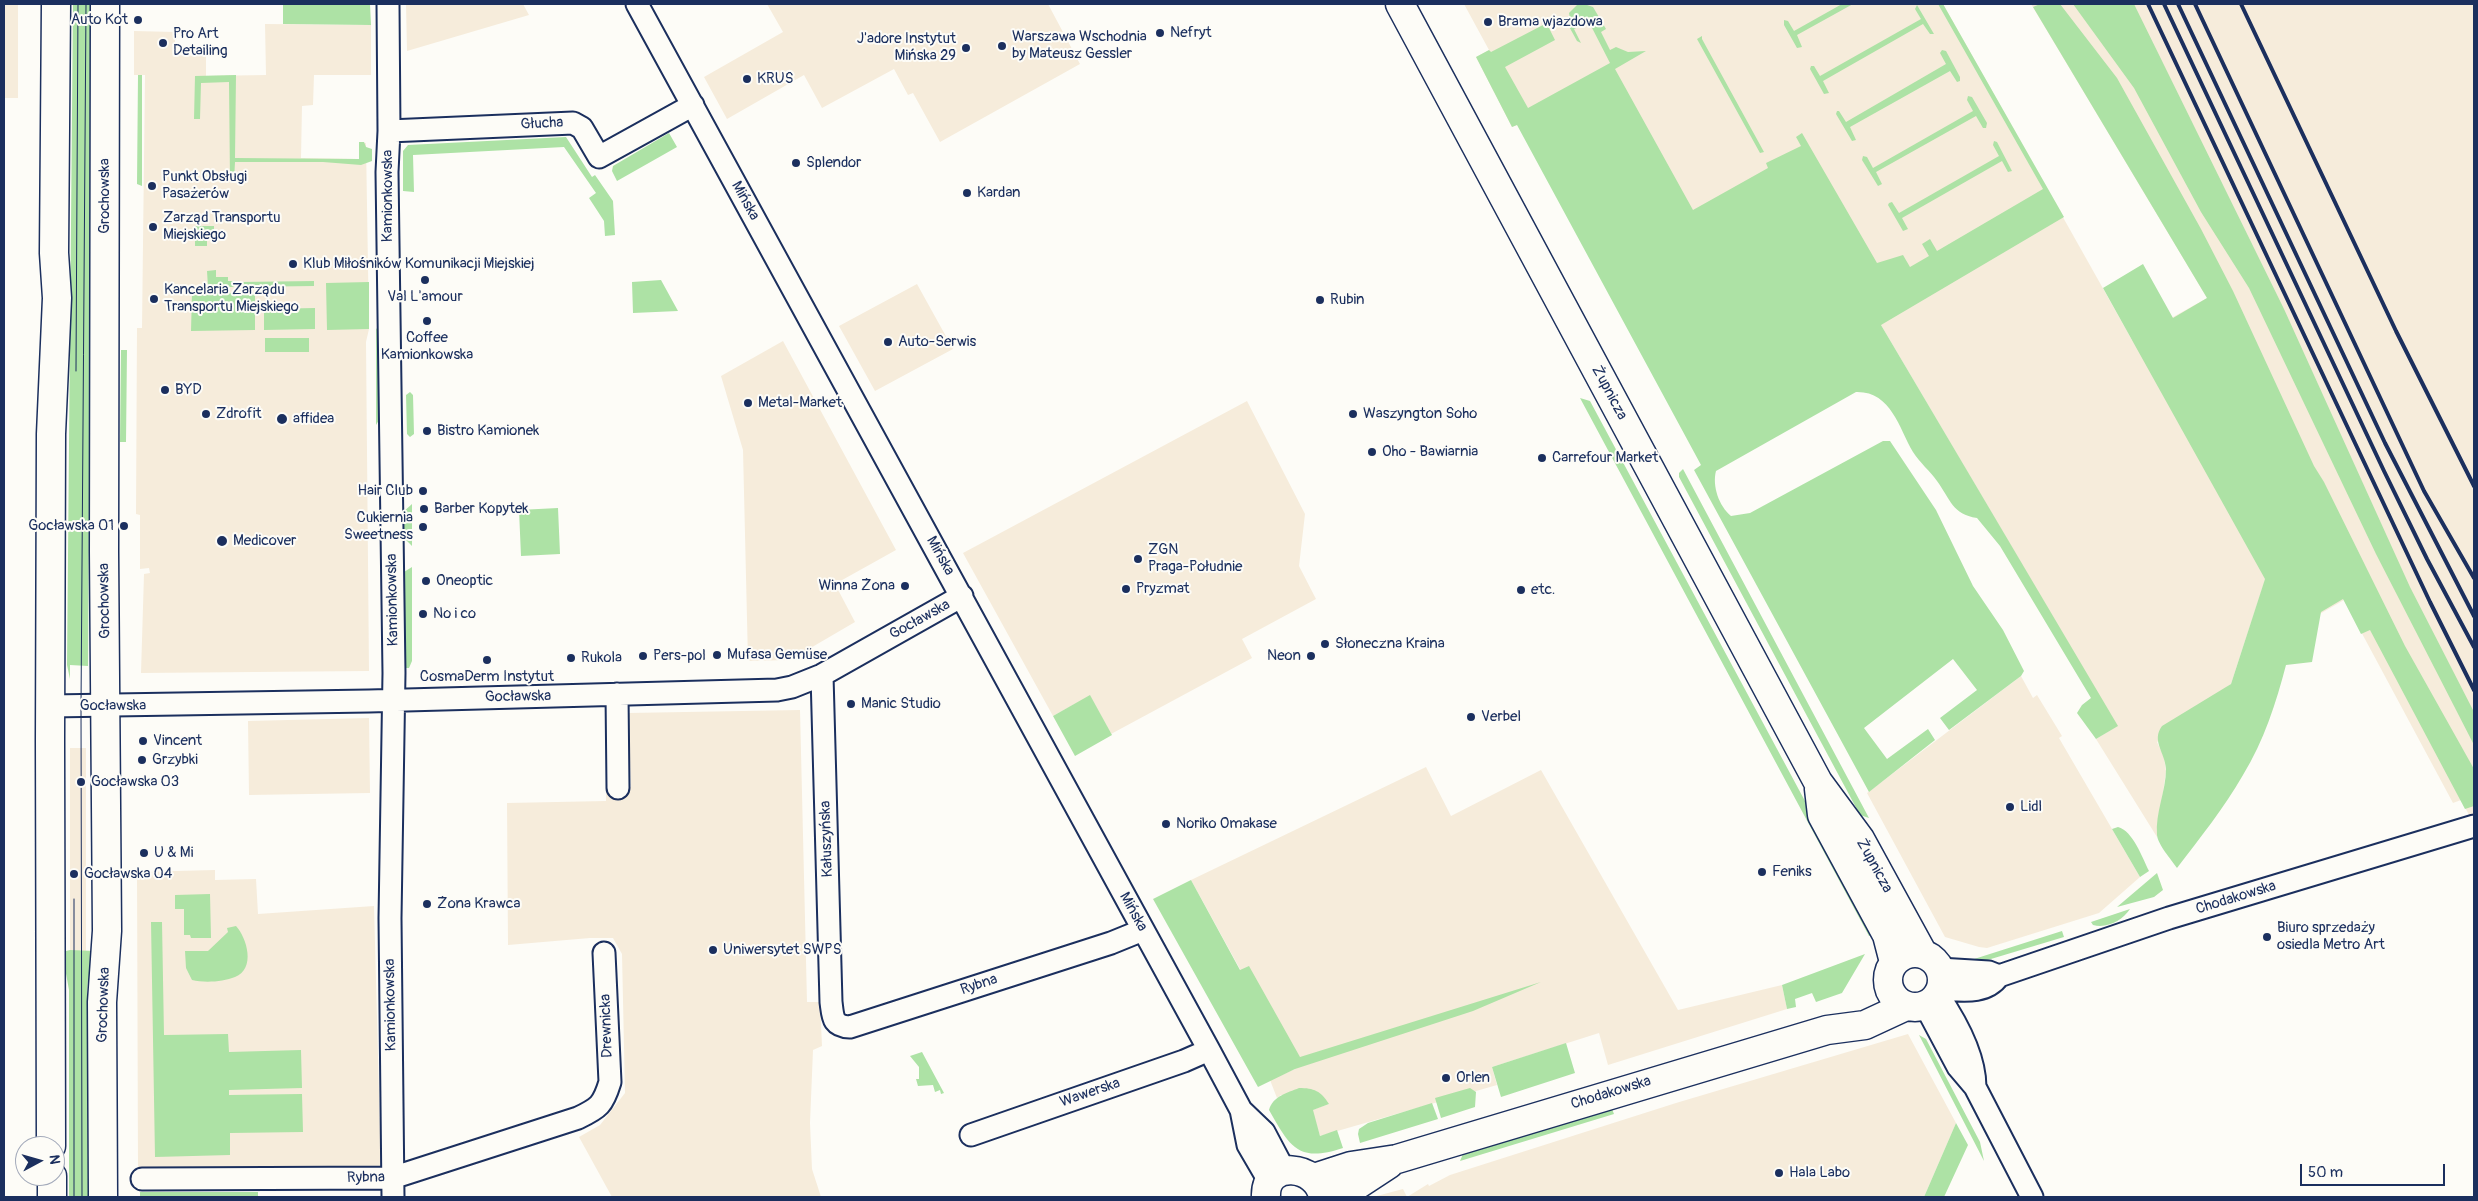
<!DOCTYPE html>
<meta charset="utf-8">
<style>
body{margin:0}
#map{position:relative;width:2478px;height:1201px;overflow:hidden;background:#fdfcf7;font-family:Pangolin,sans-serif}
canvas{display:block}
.frame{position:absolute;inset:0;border:5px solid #1b2f5e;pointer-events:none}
.north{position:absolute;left:15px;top:1136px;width:50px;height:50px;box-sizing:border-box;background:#fdfcf7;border:1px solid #a3aaba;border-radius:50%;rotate:84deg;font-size:14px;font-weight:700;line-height:20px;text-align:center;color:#1b2f5e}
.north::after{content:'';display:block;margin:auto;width:18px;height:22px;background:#1b2f5e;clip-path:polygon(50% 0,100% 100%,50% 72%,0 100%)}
.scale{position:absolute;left:2300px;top:1164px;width:145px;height:22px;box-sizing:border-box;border:2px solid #1b2f5e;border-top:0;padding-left:6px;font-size:15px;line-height:18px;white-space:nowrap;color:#1b2f5e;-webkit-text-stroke:4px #fdfcf7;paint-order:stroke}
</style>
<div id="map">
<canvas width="2478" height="1201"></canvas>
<div class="frame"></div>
<div class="north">N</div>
<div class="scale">50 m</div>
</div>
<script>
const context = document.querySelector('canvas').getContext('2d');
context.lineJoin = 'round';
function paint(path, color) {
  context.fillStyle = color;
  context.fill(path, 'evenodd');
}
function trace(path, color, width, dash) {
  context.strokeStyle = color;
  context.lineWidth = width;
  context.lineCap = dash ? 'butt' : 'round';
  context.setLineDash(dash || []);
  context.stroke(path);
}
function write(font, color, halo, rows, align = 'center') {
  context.font = font + ' Pangolin,sans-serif';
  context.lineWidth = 4;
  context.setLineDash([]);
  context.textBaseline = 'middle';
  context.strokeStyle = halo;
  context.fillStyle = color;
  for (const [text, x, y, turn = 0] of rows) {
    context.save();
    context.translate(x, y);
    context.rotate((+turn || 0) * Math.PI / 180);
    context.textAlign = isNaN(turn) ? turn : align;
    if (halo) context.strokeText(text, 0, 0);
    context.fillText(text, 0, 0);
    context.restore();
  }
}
paint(new Path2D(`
 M 4,4 L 18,4 L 18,98 L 4,98 Z
 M 406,4 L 523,4 L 529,15 L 407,51 Z
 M 767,4 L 1048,4 L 1080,64 L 940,142 L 913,93 L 908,95 L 894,69 L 822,108 L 804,75 L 727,119 L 704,77 L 783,32 Z
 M 1464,4 L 1943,4 L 2132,340 L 2207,298 L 2031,4 L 2474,4 L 2474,824 L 2461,800 L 2453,803 L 2344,600 L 2292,630 L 2265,580 L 2231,684 L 2157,742 L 2164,757 L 2166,771 L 2157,837 L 2096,739 L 2117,726 L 1881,325 L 1517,125 L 1512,127 L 1476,57 L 1489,50 Z
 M 265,24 L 371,25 L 371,75 L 314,75 L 313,105 L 302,106 L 301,158 L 359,159 L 359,142 L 366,143 L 369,329 L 366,342 L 369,671 L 141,673 L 144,574 L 150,573 L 149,568 L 140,569 L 140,515 L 136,514 L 137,328 L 142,328 L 145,75 L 134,75 L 134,31 L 175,32 L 175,55 L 206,56 L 206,76 L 266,75 Z
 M 917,284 L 953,349 L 875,391 L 839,326 Z
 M 783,341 L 896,550 L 835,584 L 855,622 L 790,660 L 748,661 L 743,450 L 721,376 Z
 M 1247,401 L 1305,514 L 1299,566 L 1316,599 L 1242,639 L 1252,658 L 1111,734 L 1090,696 L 1053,716 L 963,553 Z
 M 2021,676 L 2033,698 L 2037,695 L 2062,736 L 2059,738 L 2140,877 L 2099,913 L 1987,948 L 1979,947 L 1945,937 L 1867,793 Z
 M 800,710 L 807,1002 L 820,1002 L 822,1046 L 813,1050 L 810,1123 L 812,1169 L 821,1197 L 612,1197 L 579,1137 L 600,1125 L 625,1093 L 622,954 L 613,938 L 590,938 L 508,945 L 507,803 L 606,801 L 606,788 L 631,787 L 628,713 Z
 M 369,718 L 370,793 L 249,795 L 248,721 Z
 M 70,748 L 86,748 L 86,951 L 70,952 Z
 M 1426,767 L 1451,816 L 1541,770 L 1678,1010 L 1782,985 L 1787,1009 L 1608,1065 L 1599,1033 L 1492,1067 L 1497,1085 L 1320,1136 L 1312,1110 L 1329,1104 L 1281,1095 L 1277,1098 L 1270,1080 L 1295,1069 L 1191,880 Z
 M 215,870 L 215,880 L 256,879 L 258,914 L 374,906 L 381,1168 L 138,1169 L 137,872 Z
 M 1908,1034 L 1956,1123 L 1924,1197 L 1373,1197 L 1403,1189 L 1407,1197 L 1428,1184 L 1429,1186 L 1450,1175 L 1676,1103 Z`), '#f6ecdb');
paint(new Path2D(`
 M 73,4 L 92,4 L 88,666 L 70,665 L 70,679 L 67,665 Z
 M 283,4 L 370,4 L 371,25 L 283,24 Z
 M 1584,4 L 1593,7 L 1606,29 L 1601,32 L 1610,50 L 1616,47 L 1628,52 L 1646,51 L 1615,69 L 1693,210 L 1768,168 L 1766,163 L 1801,146 L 1796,137 L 1802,133 L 1877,263 L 1903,255 L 1910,267 L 1929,256 L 1922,244 L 1930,239 L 1937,251 L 2043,189 L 1938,4 L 1943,4 L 2064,217 L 1881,325 L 2118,726 L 2096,739 L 2077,713 L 2082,705 L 2091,698 L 2000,546 L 1977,518 C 1952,514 1951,500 1937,481 C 1930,471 1920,463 1913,452 C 1899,428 1891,391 1856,392 L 1716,471 C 1712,486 1719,506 1731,516 L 1750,513 L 1883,441 L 1890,441 L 1936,510 L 1973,586 L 2003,630 L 2024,671 L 2021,676 L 1949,730 L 1940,718 L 1977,690 L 1953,659 L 1864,728 L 1887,759 L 1928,729 L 1935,740 L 1869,792 L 1694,470 L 1701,465 L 1517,125 L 1512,127 L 1476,57 L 1489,50 L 1491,52 L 1543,25 L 1549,28 L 1555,40 L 1505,67 L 1528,108 L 1610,63 L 1589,22 L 1574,29 L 1581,43 L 1577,41 L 1566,21 L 1570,19 L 1569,13 L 1577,5 Z
 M 1842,4 L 1853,4 L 1797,35 L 1802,47 L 1797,48 L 1784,25 L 1784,20 L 1788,21 L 1794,31 Z
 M 2040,4 L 2060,4 L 2117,78 L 2201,229 L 2233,291 L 2314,466 L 2324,482 L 2405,646 L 2474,769 L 2474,806 L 2465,809 L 2370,630 L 2361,634 L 2343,599 L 2321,612 L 2312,662 L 2286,665 C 2276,703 2264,741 2243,775 C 2224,808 2200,838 2177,868 C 2171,859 2158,845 2157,835 C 2155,813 2166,791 2166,769 C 2165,752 2151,741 2162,726 L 2231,684 L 2265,579 L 2103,288 L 2143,264 L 2173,318 L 2207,298 L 2033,7 Z
 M 2073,4 L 2134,4 L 2284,309 L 2410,587 L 2474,712 L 2474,745 L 2376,554 L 2249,288 L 2201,212 L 2134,88 Z
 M 1917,5 L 1934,34 L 1930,34 L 1923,24 L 1823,81 L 1829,93 L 1824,94 L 1810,69 L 1811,66 L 1814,66 L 1820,76 L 1921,19 L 1915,9 Z
 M 1702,36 L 1702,39 L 1764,152 L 1760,153 L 1697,39 Z
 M 1942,50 L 1946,51 L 1960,77 L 1960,81 L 1957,82 L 1950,71 L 1850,127 L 1856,140 L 1852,141 L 1836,114 L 1837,111 L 1839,111 L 1846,122 L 1946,64 L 1940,53 Z
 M 138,75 L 142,75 L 142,186 L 137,184 Z
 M 236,75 L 235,158 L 359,159 L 359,142 L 364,142 L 366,147 L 372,149 L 372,161 L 361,165 L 323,162 L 235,162 L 234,181 L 230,181 L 229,82 L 201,83 L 200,119 L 194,119 L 195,76 Z
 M 1968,96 L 1972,97 L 1987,123 L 1986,128 L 1983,128 L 1976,116 L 1876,172 L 1882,184 L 1878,186 L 1862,160 L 1863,156 L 1867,157 L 1873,168 L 1973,111 L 1967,100 Z
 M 669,133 L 677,147 L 617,181 L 612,171 L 613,166 Z
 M 566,137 L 592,177 L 595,175 L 613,201 L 615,235 L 605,236 L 604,221 L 589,198 L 596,193 L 564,147 L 413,155 L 414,192 L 403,191 L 403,151 L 408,145 Z
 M 1994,141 L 1997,142 L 2012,171 L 2008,172 L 2002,161 L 1902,218 L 1908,229 L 1903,231 L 1888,205 L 1889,203 L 1892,202 L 1899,213 L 1999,156 L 1993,145 Z
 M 195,226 L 214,226 L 214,233 L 207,233 L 207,246 L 195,246 Z
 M 216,270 L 216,277 L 228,277 L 228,281 L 234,281 L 234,287 L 208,287 L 207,271 Z
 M 661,280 L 678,311 L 633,313 L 632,282 Z
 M 314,281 L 314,286 L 240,287 L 240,282 Z
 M 369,282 L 369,329 L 327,330 L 326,283 Z
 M 192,293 L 255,293 L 255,330 L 191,331 Z
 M 315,308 L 315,329 L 264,330 L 264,309 Z
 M 376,328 L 379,332 L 381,417 L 376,425 Z
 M 265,338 L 309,338 L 309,352 L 265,352 Z
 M 121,350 L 127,350 L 126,442 L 120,442 Z
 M 410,392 L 413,395 L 414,434 L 410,437 L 407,434 L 406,395 Z
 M 1580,398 L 1590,401 L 1877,935 L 1869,936 Z
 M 1683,469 L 1869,818 L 1860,815 L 1679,477 L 1679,473 Z
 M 412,504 L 412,546 L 404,538 L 402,513 Z
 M 558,508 L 560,554 L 521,556 L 519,510 Z
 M 412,567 L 412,661 L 409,668 L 405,668 L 403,577 L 404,572 Z
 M 1090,695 L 1112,735 L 1075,756 L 1053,716 Z
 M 2118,827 C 2133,831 2142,857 2149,871 L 2140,877 L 2112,829 Z
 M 2157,873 L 2163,890 L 2154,897 L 2117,907 Z
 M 1191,880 L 1240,970 L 1249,966 L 1300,1057 L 1541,982 L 1473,1011 L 1295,1069 L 1258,1087 L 1153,899 Z
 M 210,894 L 211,938 L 191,938 L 190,935 L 184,935 L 184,909 L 175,909 L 175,895 Z
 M 2130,909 C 2123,920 2107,929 2093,925 L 2091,922 Z
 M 151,922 L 162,922 L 164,1035 L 228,1034 L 229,1052 L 301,1050 L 302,1088 L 229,1090 L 229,1095 L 302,1094 L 303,1132 L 230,1133 L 230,1155 L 155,1157 Z
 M 236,926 C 247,938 256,969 235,977 C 223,982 204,983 192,980 L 186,968 L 185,951 L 208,951 L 228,932 L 227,928 Z
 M 2062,931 L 2064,937 L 1971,965 L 1971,960 Z
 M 70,950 L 94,951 L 89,1002 L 87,980 L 88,1197 L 69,1197 L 69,990 L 62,952 Z
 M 1865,954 L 1842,993 L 1816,1002 L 1812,993 L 1795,999 L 1796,1007 L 1787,1009 L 1782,985 Z
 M 1919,1035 L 1926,1039 L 1980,1142 L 1984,1161 Z
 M 1566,1043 L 1575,1073 L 1501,1097 L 1492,1067 Z
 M 922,1052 L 944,1093 L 941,1094 L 940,1090 L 935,1092 L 933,1085 L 918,1086 L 916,1079 L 919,1079 L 919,1067 L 910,1056 Z
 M 1299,1088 C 1314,1088 1321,1091 1329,1104 L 1313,1110 L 1320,1136 L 1337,1130 L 1343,1148 C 1298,1163 1290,1147 1269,1110 C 1273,1096 1287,1093 1299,1088 Z
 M 1470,1088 L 1476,1092 L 1475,1107 L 1441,1118 L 1435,1098 Z
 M 1432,1103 L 1438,1119 L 1360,1143 L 1358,1134 L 1359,1129 L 1368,1123 Z
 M 1612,1109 L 1614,1114 L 1460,1161 L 1463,1154 Z
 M 1956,1123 L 1968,1145 L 1944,1197 L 1924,1197 Z
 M 140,1192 L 258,1192 L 258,1197 L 140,1197 Z`), '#ade2a5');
const street = new Path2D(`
 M 388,4 L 389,131 L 387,172 L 394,673 L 390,918 L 393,1197
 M 637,4 L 1209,1050 L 1241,1110 L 1248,1145 L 1269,1181
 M 389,131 L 573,123 L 582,128 L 599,157 L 693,105
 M 822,675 L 831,1002 C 833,1017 832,1026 850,1027 L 1111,943 L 1143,930
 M 617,694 L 618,788
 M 50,706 L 369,701 L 777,690 L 792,687 L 822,675 L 962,596
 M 1939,969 L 1989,972 L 1999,976
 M 1940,989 C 1961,990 1985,995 1999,976 L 2169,918 L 2474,826
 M 1938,995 C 1955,1020 1975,1056 1975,1087
 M 1925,1005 L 1958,1067 L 1975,1087 L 2032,1197
 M 1241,1110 L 1264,1132 L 1284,1170
 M 971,1135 L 1184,1061 L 1209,1050
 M 142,1179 L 392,1178 L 578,1118 C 599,1108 603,1105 610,1082 L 604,953`);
const secondary = new Path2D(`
 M 1400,4 L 1818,782 L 1860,839 L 1923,954
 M 1819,789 L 1822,815 L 1887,935 L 1894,962
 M1888 980a27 27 0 1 1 54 0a27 27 0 1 1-54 0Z
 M 51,1146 L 50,740 L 51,434 L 57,298 L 54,253 L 56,4
 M 52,1176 L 52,1197
 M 1314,1178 L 1351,1166 L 1397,1159 L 1827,1030 L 1865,1025 L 1906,1006
 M 103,1197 L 102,1002 L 107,931 L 104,551 L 105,4
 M 1266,1197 C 1264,1159 1318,1164 1323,1197
 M 1324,1197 L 1357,1185 L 1389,1164`);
trace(street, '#1b2f5e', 25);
trace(secondary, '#1b2f5e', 31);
trace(street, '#fdfcf7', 21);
trace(secondary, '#fdfcf7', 28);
trace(new Path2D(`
 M 76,371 L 78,4
 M 74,899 L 74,1197
 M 82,1197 L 81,706 L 86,4`), '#1b2f5e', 1);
trace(new Path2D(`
 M 2148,4 L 2430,602 L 2474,690
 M 2164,4 L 2384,471 L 2427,559 L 2474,647
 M 2178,4 L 2385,443 L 2474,616
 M 2195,4 L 2424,491 L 2474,578
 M 2241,4 L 2396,331 L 2474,486`), '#1b2f5e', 4);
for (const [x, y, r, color] of [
 [138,20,5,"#1b2f5e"],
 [1488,22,5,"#1b2f5e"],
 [1160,33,5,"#1b2f5e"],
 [163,43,5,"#1b2f5e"],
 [1002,46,5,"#1b2f5e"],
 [966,48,5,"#1b2f5e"],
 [747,79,5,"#1b2f5e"],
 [796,163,5,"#1b2f5e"],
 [152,186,5,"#1b2f5e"],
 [967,193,5,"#1b2f5e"],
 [153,227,5,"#1b2f5e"],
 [293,264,5,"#1b2f5e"],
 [425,280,5,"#1b2f5e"],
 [154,299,5,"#1b2f5e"],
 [1320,300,5,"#1b2f5e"],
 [427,321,5,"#1b2f5e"],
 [888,342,5,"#1b2f5e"],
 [165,390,5,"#1b2f5e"],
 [748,403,5,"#1b2f5e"],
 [206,414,5,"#1b2f5e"],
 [1353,414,5,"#1b2f5e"],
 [282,419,6,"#1b2f5e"],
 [427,431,5,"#1b2f5e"],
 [1372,452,5,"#1b2f5e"],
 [1542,458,5,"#1b2f5e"],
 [423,491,5,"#1b2f5e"],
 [424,509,5,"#1b2f5e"],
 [124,526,5,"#1b2f5e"],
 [423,527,5,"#1b2f5e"],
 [222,541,6,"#1b2f5e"],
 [1138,559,5,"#1b2f5e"],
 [426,581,5,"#1b2f5e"],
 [905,586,5,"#1b2f5e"],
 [1126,589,5,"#1b2f5e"],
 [1521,590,5,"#1b2f5e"],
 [423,614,5,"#1b2f5e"],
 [1325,644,5,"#1b2f5e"],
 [717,655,5,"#1b2f5e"],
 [643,656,5,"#1b2f5e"],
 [1311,656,5,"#1b2f5e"],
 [571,658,5,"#1b2f5e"],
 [487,660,5,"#1b2f5e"],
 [851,704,5,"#1b2f5e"],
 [1471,717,5,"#1b2f5e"],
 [143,741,5,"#1b2f5e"],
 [142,760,5,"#1b2f5e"],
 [81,782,5,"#1b2f5e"],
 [2010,807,5,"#1b2f5e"],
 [1166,824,5,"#1b2f5e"],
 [144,853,5,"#1b2f5e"],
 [1762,872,5,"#1b2f5e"],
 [74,874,5,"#1b2f5e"],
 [427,904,5,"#1b2f5e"],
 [2267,937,5,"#1b2f5e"],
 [713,950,5,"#1b2f5e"],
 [1446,1078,5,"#1b2f5e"],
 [1779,1173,5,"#1b2f5e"]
]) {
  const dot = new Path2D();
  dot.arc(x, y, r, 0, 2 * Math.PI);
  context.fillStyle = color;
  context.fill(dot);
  trace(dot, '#fdfcf7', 2);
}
write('15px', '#1b2f5e', '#fdfcf7', [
 ["Auto Kot",128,20,"right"],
 ["Brama wjazdowa",1498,22],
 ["Nefryt",1170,33],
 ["Pro Art",173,34],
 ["Detailing",173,51],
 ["Warszawa Wschodnia",1012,37],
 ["by Mateusz Gessler",1012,54],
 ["J'adore Instytut",956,39,"right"],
 ["Mińska 29",956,56,"right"],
 ["KRUS",757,79],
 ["Splendor",806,163],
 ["Punkt Obsługi",162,177],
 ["Pasażerów",162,194],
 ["Kardan",977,193],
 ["Zarząd Transportu",163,218],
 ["Miejskiego",163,235],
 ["Klub Miłośników Komunikacji Miejskiej",303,264],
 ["Kancelaria Zarządu",164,290],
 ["Transportu Miejskiego",164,307],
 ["Val L'amour",425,297,"center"],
 ["Rubin",1330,300],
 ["Coffee",427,338,"center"],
 ["Kamionkowska",427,355,"center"],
 ["Auto-Serwis",898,342],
 ["BYD",175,390],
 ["Metal-Market",758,403],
 ["Zdrofit",216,414],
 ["Waszyngton Soho",1363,414],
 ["affidea",293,419],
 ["Bistro Kamionek",437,431],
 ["Oho - Bawiarnia",1382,452],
 ["Carrefour Market",1552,458],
 ["Hair Club",413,491,"right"],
 ["Barber Kopytek",434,509],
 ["Cukiernia",413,518,"right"],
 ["Sweetness",413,535,"right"],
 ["Gocławska 01",114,526,"right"],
 ["Medicover",233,541],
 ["ZGN",1148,550],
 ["Praga-Południe",1148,567],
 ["Oneoptic",436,581],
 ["Winna Żona",895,586,"right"],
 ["Pryzmat",1136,589],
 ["etc.",1531,590],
 ["No i co",433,614],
 ["Słoneczna Kraina",1335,644],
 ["Mufasa Gemüse",727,655],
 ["Pers-pol",653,656],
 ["Neon",1301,656,"right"],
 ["Rukola",581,658],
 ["CosmaDerm Instytut",487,677,"center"],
 ["Manic Studio",861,704],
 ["Verbel",1481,717],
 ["Vincent",153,741],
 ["Grzybki",152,760],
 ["Gocławska 03",91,782],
 ["Lidl",2020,807],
 ["Noriko Omakase",1176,824],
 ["U & Mi",154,853],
 ["Feniks",1772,872],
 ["Gocławska 04",84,874],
 ["Żona Krawca",437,904],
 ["Biuro sprzedaży",2277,928],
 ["osiedla Metro Art",2277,945],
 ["Uniwersytet SWPS",723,950],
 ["Orlen",1456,1078],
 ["Hala Labo",1789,1173]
], 'left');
write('15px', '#1b2f5e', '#fdfcf7', [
 ["Głucha",542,124,-3],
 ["Grochowska",105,196,-90],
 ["Kamionkowska",388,196,-90],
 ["Mińska",745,201,61],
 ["Żupnicza",1609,393,62],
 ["Mińska",940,556,61],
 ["Kamionkowska",393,600,-91],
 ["Grochowska",105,601,-91],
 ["Gocławska",920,620,-29],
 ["Gocławska",518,697,-1],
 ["Gocławska",113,706],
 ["Kałuszyńska",827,839,-92],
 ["Żupnicza",1874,866,61],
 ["Chodakowska",2236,898,-17],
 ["Mińska",1133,912,61],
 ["Rybna",979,985,-18],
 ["Grochowska",104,1005,-88],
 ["Kamionkowska",391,1005,-91],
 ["Drewnicka",607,1026,-92],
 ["Wawerska",1090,1093,-19],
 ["Chodakowska",1611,1093,-17],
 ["Rybna",366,1178,-1]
]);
</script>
